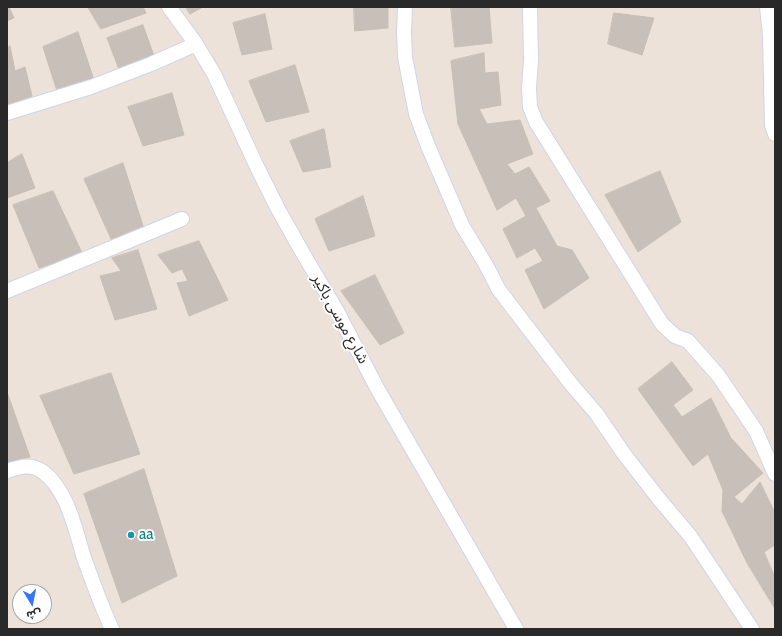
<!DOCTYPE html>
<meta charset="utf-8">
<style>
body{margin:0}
#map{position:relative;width:782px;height:636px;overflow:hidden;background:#ede2d9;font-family:Cabin,"Noto Sans Arabic",sans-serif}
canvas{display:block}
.frame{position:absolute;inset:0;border:8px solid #292929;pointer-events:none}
.north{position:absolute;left:12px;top:584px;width:40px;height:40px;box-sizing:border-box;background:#fff;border:1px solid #a9a9a9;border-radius:50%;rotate:170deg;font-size:11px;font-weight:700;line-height:16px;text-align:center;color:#292929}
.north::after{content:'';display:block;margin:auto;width:14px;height:18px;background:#3474ff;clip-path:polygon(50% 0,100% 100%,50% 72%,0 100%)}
</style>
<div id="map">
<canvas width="782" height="636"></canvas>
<div class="frame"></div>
<div class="north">ش</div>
</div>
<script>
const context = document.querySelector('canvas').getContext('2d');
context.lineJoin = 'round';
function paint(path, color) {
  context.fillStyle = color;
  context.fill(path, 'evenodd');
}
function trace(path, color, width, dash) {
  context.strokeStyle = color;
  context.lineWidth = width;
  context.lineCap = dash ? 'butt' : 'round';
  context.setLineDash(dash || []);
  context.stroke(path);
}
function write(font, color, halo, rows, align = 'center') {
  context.font = font + ' Cabin,"Noto Sans Arabic",sans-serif';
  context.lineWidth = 4;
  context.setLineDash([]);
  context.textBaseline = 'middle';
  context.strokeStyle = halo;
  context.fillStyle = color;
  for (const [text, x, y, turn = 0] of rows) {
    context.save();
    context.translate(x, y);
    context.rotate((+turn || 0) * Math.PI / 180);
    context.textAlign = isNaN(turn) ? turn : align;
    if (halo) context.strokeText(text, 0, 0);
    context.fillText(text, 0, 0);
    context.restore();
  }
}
const building = new Path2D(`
 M 7,7 L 9,7 L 14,18 L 7,21 Z
 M 88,7 L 143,7 L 146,13 L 101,29 Z
 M 186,7 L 203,7 L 190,14 Z
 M 354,7 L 388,7 L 388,28 L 355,31 Z
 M 451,7 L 489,7 L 492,43 L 455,47 Z
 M 614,13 L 654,18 L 642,55 L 608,44 Z
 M 265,14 L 272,49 L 242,55 L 233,23 Z
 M 143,25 L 155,59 L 120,72 L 107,38 Z
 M 78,32 L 94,80 L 57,91 L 43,47 Z
 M 10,46 L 15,71 L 25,67 L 32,96 L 7,105 L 7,48 Z
 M 484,53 L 485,73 L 498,72 L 501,105 L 479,109 L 487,124 L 520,120 L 533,154 L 507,164 L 515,174 L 529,167 L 550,201 L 536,208 L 557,246 L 572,250 L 589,278 L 544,309 L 525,270 L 543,261 L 535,248 L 517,258 L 503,229 L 526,216 L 516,198 L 497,210 L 458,124 L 451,61 Z
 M 295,65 L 309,112 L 266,122 L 249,81 Z
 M 172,93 L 184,135 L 143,146 L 128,107 Z
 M 324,129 L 331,167 L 303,172 L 290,141 Z
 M 22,154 L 35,188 L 7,198 L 7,163 Z
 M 123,163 L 144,229 L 112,241 L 84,179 Z
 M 660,171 L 681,222 L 638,252 L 605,195 Z
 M 53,191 L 83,255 L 39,268 L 13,205 Z
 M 363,196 L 375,236 L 329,251 L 315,219 Z
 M 199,241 L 228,300 L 189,316 L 177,283 L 188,281 L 182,269 L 172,273 L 158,255 Z
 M 138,250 L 157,309 L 115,320 L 100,276 L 121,271 L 112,258 Z
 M 375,275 L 404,333 L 380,345 L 341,291 Z
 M 672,362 L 693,390 L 673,405 L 682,417 L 711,398 L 731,438 L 763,473 L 734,497 L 742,504 L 760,482 L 775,513 L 775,545 L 764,552 L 775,577 L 775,609 L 747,563 L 722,511 L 723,490 L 708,454 L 693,466 L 638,389 Z
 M 111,373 L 140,454 L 74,474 L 40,396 Z
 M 7,392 L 30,457 L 7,464 Z
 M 144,469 L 177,576 L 122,603 L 84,494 Z`);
paint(building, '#c8bfb9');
trace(building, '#c8beb3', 1);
const street = new Path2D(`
 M 169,7 L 196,44 L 214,74 L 258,169 L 277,207 L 301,250 L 337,311 L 377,388 L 516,629
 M 405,7 L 404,33 L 405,57 L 416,114 L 428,146 L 462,225 L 486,265 L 499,290 L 571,384 L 596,413 L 624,454 L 659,499 L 691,537 L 752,629
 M 530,7 L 531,60 L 529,88 L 530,107 L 536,122 L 662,324 L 675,336 L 688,341 L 718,375 L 756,431 L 775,474
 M 767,7 L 770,35 L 772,125 L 775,134
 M 7,113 L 91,87 L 151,64 L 196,44
 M 7,291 L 182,219
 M 7,471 C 19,467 30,463 42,471 C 68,490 75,529 84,558 C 93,582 101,606 112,629`);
trace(street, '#cfd5e4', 16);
trace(street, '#fff', 14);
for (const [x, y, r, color] of [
 [131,535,4,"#0f9aa8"]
]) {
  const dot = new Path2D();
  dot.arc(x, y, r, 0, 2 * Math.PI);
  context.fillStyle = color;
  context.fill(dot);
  trace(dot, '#fff', 1.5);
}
write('15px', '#292929', '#fff', [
 ["شارع موسى باكير",340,319,61]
]);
write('15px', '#0d838f', '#fff', [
 ["aa",139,535]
], 'left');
</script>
